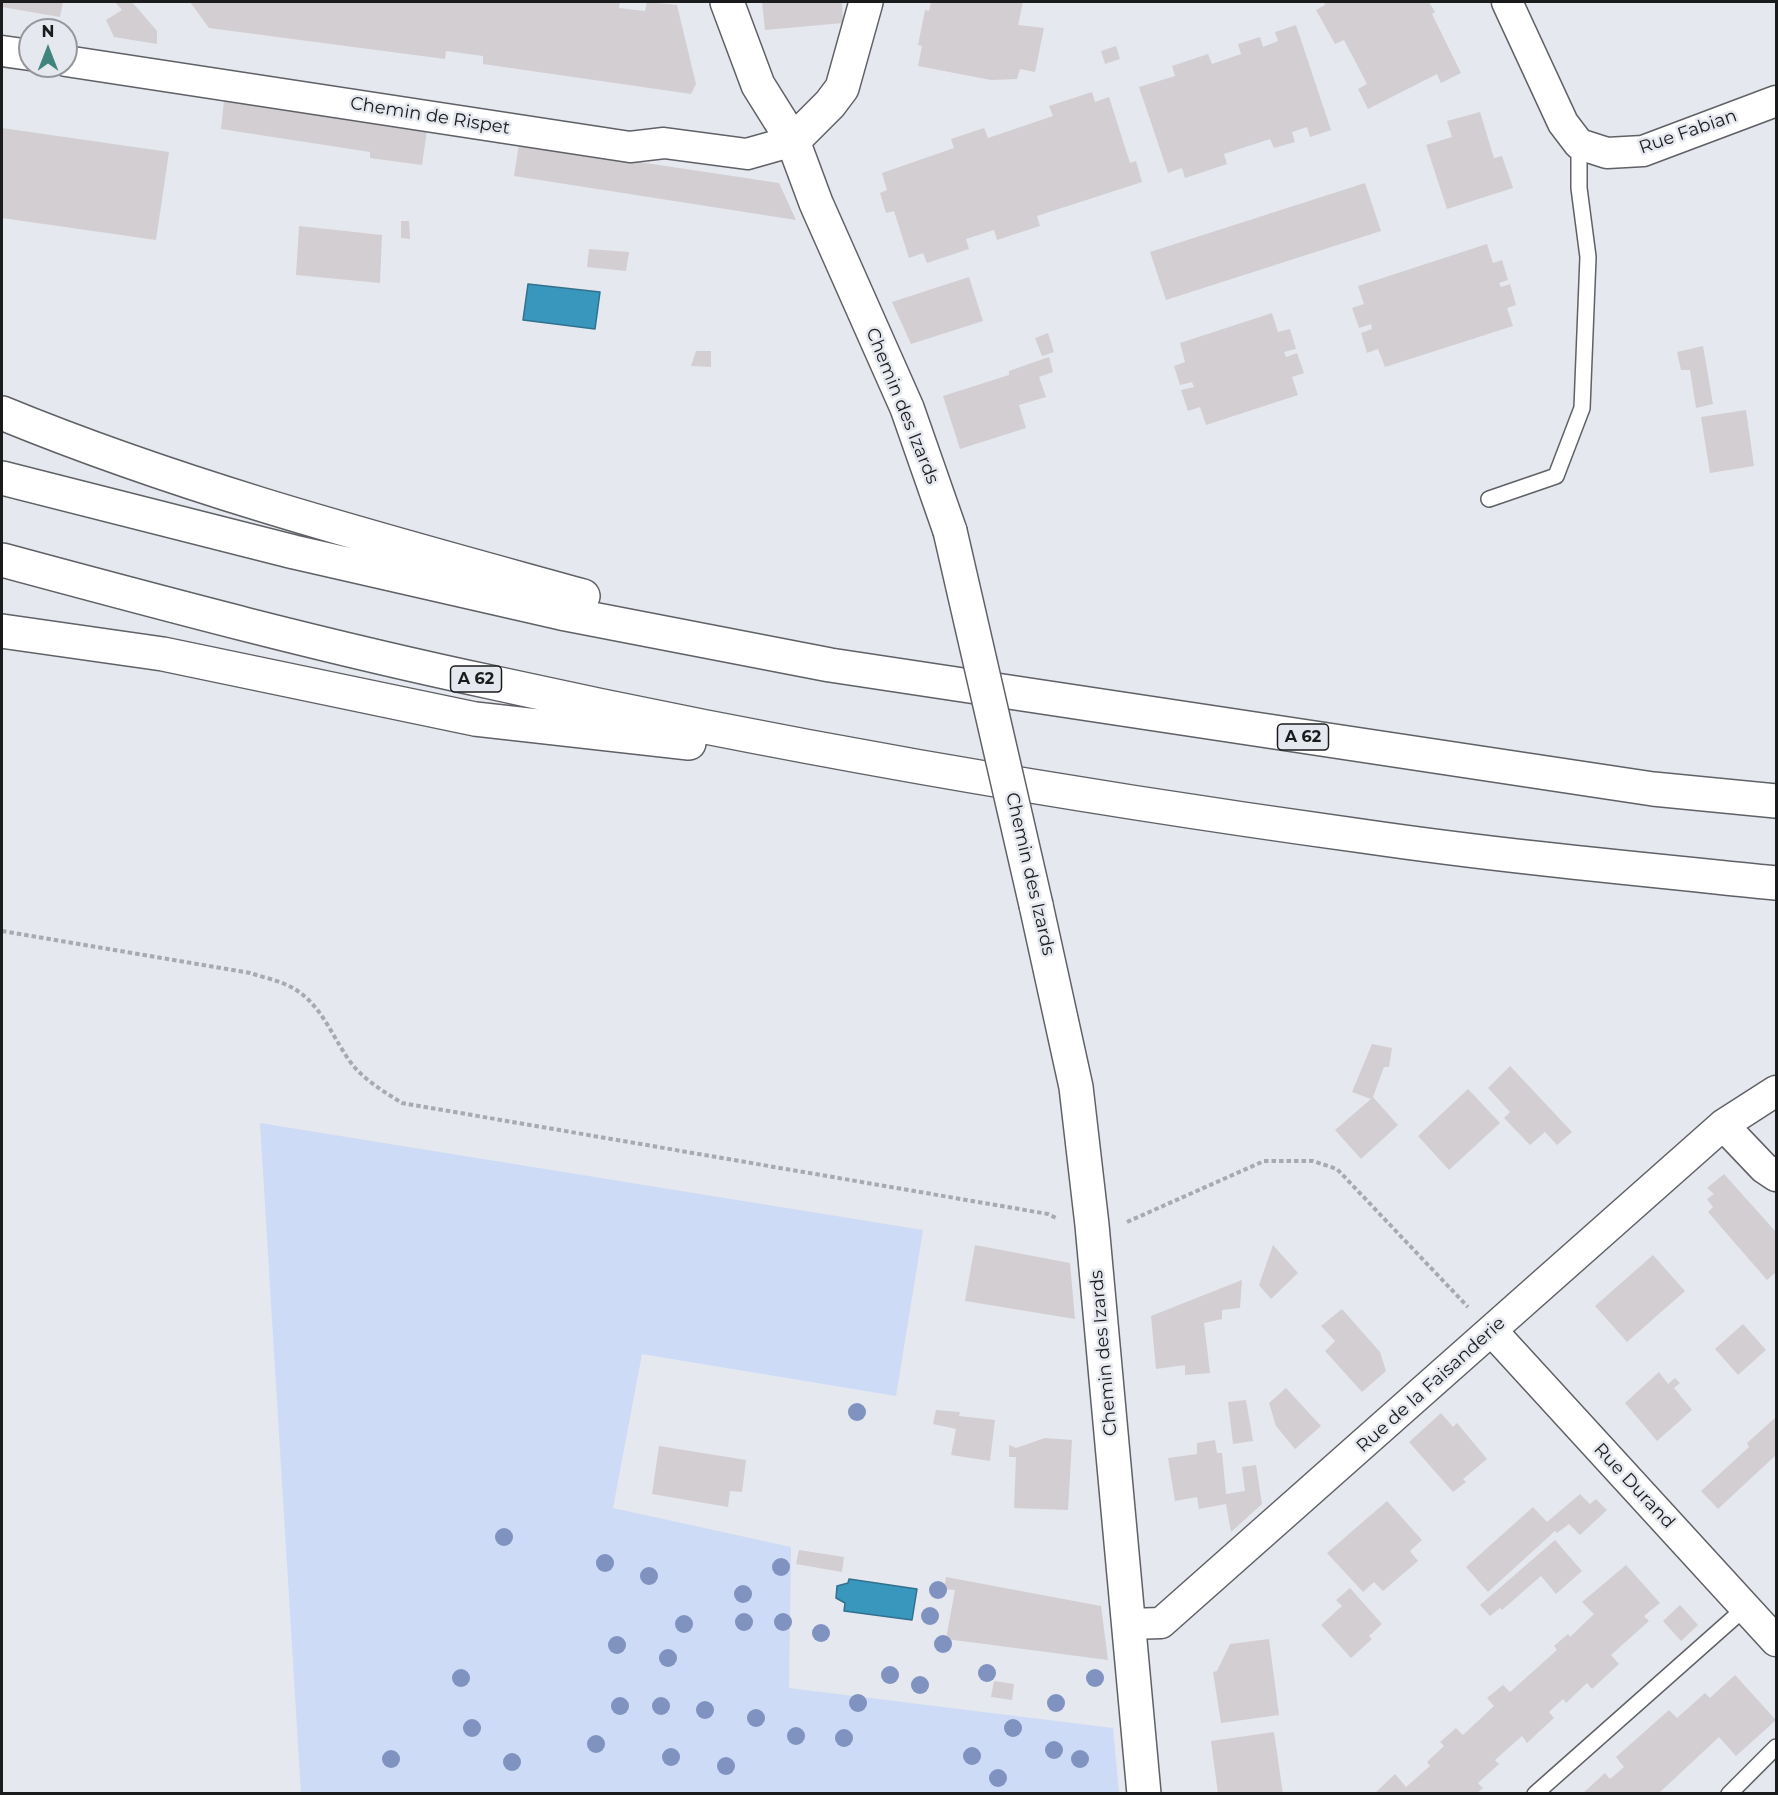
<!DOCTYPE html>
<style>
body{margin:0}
#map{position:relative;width:1778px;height:1795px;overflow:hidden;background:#e5e8ee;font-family:Montserrat,sans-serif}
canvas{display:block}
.frame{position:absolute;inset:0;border:3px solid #1a1b1d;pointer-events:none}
.north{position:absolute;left:18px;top:18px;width:60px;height:60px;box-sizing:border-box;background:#e5e8ee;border:2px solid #94969a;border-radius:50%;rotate:0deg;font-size:16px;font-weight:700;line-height:24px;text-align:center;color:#1a1b1d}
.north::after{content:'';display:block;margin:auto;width:21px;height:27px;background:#3f857e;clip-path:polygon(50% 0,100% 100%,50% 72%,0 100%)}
</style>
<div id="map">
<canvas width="1778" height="1795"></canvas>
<div class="frame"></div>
<div class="north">N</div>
</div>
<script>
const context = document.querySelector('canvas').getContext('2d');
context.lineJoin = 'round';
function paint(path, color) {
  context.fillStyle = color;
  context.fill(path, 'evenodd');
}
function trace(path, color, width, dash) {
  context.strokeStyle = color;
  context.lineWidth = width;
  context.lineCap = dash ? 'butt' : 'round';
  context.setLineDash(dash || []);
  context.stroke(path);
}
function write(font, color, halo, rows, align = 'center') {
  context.font = font + ' Montserrat,sans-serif';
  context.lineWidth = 5;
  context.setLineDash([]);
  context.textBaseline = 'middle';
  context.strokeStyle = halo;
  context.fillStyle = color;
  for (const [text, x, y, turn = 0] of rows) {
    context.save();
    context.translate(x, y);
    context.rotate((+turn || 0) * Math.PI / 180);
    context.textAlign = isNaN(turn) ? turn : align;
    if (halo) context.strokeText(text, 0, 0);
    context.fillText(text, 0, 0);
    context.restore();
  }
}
paint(new Path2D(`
 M 260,1123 L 923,1230 L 896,1396 L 642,1354 L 613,1508 L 791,1547 L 789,1688 L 1113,1728 L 1119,1793 L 301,1793 Z`), '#cedbf6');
const water = new Path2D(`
 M 528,284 L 600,292 L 595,329 L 523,320 Z
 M 849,1579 L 917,1589 L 912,1620 L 844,1611 L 845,1603 L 836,1598 L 837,1586 L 848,1583 Z`);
paint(water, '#3996bd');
trace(water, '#30718d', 1.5);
paint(new Path2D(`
 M 2,2 L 63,2 L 60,17 L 2,7 Z
 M 115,2 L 132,2 L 157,31 L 157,44 L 114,37 L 106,20 L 122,10 Z
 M 190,2 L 620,2 L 619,8 L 645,11 L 647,2 L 677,5 L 696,84 L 691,94 L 483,64 L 483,56 L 446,51 L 445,59 L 209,28 Z
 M 762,2 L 842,2 L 843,23 L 765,30 Z
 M 931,2 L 1023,2 L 1018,25 L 1044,28 L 1035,72 L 1020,69 L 1017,79 L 991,80 L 918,66 L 922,46 L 918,45 L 925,10 L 929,11 Z
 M 1324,2 L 1429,2 L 1435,12 L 1432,14 L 1461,73 L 1441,83 L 1437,74 L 1368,109 L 1358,89 L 1367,84 L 1344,40 L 1335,44 L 1316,10 L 1325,5 Z
 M 1296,25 L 1331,130 L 1310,137 L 1307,127 L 1292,132 L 1295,142 L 1274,148 L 1270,139 L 1224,154 L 1227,164 L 1185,178 L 1182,168 L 1168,173 L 1139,87 L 1175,76 L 1172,66 L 1208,54 L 1212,64 L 1241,54 L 1238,44 L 1260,37 L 1263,47 L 1278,41 L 1275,32 Z
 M 1116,46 L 1120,59 L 1105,64 L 1101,51 Z
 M 1092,92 L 1095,102 L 1109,97 L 1130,163 L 1136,161 L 1142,182 L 1037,216 L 1040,226 L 997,240 L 994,230 L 966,239 L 969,249 L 927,263 L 923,253 L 909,258 L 894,211 L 886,213 L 880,193 L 887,190 L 882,173 L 954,148 L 951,139 L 984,128 L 988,138 L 1053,116 L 1049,106 Z
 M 224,100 L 427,130 L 422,165 L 370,158 L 370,152 L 221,129 Z
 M 1480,112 L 1494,158 L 1502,156 L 1513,188 L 1447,209 L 1426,145 L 1452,137 L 1447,121 Z
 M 2,128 L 169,152 L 156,240 L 2,218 Z
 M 519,144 L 779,183 L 796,220 L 514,176 Z
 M 1365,183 L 1381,231 L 1166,300 L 1150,252 Z
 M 401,221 L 409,221 L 410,239 L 401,238 Z
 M 299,226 L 382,235 L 380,283 L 296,275 Z
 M 1487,244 L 1493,263 L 1502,260 L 1508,280 L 1499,283 L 1501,287 L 1510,284 L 1516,305 L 1507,308 L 1513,326 L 1385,367 L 1378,349 L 1367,353 L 1361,333 L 1372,329 L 1371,324 L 1359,328 L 1352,308 L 1364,304 L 1358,286 Z
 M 589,249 L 629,252 L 626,271 L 587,267 Z
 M 969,277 L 983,321 L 911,344 L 892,302 Z
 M 1272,313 L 1278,332 L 1290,329 L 1296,349 L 1284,352 L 1286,357 L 1297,353 L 1304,373 L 1292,377 L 1298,395 L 1206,425 L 1200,407 L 1188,411 L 1181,390 L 1194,387 L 1192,382 L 1180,385 L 1174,366 L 1185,362 L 1180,343 Z
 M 1048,333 L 1054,352 L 1042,356 L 1035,338 Z
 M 1703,346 L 1713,404 L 1696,408 L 1690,370 L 1681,370 L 1677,352 Z
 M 696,351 L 711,351 L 711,367 L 691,366 Z
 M 1049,357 L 1053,372 L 1039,377 L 1046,397 L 1019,405 L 1026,428 L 960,449 L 943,396 L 1009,375 L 1009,371 Z
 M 1746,410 L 1754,466 L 1710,473 L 1701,417 Z
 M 1372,1044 L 1392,1048 L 1389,1067 L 1384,1067 L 1373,1097 L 1398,1125 L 1361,1159 L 1335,1130 L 1371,1099 L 1352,1092 Z
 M 1510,1066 L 1572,1132 L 1557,1145 L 1545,1132 L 1530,1145 L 1504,1118 L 1510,1112 L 1488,1088 Z
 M 1468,1089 L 1500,1123 L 1449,1170 L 1418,1136 Z
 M 1724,1174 L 1776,1232 L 1776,1272 L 1767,1280 L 1708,1212 L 1713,1207 L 1707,1199 L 1714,1194 L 1707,1188 Z
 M 975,1245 L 1070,1263 L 1075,1319 L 965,1301 Z
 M 1273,1245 L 1298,1273 L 1271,1299 L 1259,1285 Z
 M 1653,1255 L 1685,1291 L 1627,1342 L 1595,1306 Z
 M 1242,1280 L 1240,1308 L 1222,1310 L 1222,1319 L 1204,1323 L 1210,1373 L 1185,1375 L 1185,1365 L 1156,1369 L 1151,1316 Z
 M 1342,1309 L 1380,1352 L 1386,1371 L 1362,1392 L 1325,1351 L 1335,1341 L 1321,1326 Z
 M 1743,1324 L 1766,1350 L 1738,1375 L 1715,1349 Z
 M 1659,1372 L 1668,1384 L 1675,1378 L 1680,1383 L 1674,1388 L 1692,1410 L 1657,1441 L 1625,1403 Z
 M 1286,1388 L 1321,1426 L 1295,1449 L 1276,1426 L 1269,1403 Z
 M 1246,1400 L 1253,1441 L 1233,1444 L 1228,1402 Z
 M 936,1410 L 960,1412 L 959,1416 L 995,1420 L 990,1461 L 951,1455 L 956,1429 L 933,1424 Z
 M 1441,1413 L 1453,1427 L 1457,1423 L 1487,1459 L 1463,1479 L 1466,1482 L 1453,1492 L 1409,1442 Z
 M 1776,1417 L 1776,1455 L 1718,1509 L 1701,1491 L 1749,1447 L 1747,1443 Z
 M 1045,1438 L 1072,1440 L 1068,1510 L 1014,1508 L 1016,1457 L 1009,1457 L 1009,1445 L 1016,1448 Z
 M 1215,1440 L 1217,1453 L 1222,1453 L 1226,1494 L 1245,1491 L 1242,1467 L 1256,1465 L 1262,1504 L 1231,1532 L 1226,1504 L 1199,1509 L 1197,1497 L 1175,1501 L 1168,1458 L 1197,1454 L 1197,1443 Z
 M 659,1446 L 746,1460 L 742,1492 L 730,1491 L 728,1507 L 652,1494 Z
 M 1580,1494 L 1590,1504 L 1596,1499 L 1607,1510 L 1580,1535 L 1569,1524 L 1557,1533 L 1555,1531 L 1488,1592 L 1466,1567 L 1533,1507 L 1547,1522 Z
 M 1387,1501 L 1422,1540 L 1410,1551 L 1418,1561 L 1383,1591 L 1374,1582 L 1363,1592 L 1327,1553 Z
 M 1555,1540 L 1582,1571 L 1556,1594 L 1541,1576 L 1502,1610 L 1500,1608 L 1490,1616 L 1480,1605 Z
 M 799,1550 L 844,1557 L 842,1572 L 796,1564 Z
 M 1626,1565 L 1660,1603 L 1644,1616 L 1649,1621 L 1611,1655 L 1619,1664 L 1592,1689 L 1587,1683 L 1566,1703 L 1563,1699 L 1549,1712 L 1554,1718 L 1543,1728 L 1527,1743 L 1522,1736 L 1495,1760 L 1499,1764 L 1478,1783 L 1483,1788 L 1476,1794 L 1374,1794 L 1395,1774 L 1406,1787 L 1430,1766 L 1427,1762 L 1444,1746 L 1440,1742 L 1456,1728 L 1463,1735 L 1494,1706 L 1487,1698 L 1503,1685 L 1510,1692 L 1557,1650 L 1554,1646 L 1568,1634 L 1570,1637 L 1594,1614 L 1582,1602 Z
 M 946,1577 L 1101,1606 L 1108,1660 L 946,1639 L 955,1590 L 944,1589 Z
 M 1350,1588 L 1382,1624 L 1369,1636 L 1372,1639 L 1351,1658 L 1321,1625 L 1342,1606 L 1336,1600 Z
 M 1680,1605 L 1698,1625 L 1681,1641 L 1663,1621 Z
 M 1269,1639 L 1279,1715 L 1221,1723 L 1213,1672 L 1217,1671 L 1230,1644 Z
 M 1735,1675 L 1776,1720 L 1736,1756 L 1719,1737 L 1658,1794 L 1582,1794 L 1605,1773 L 1610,1779 L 1624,1767 L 1616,1757 L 1669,1710 L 1677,1718 L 1705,1693 L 1710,1698 Z
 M 994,1681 L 1014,1684 L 1012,1700 L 991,1697 Z
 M 1274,1732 L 1283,1794 L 1218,1794 L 1211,1741 Z`), '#d3ced2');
const service = new Path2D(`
 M 1489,499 L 1556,476 L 1582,408 L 1588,257 L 1579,188 L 1579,144
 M 1535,1794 L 1746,1607
 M 1729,1794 L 1776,1747`);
const minor = new Path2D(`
 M 1507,2 L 1563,123 L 1579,144 L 1607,153 L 1643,151 L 1776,101
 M 2,51 L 30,55
 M 66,61 L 630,147 L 664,143 L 747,154 L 793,141
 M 1723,1125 L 1764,1168 L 1776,1176
 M 1492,1331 L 1776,1641
 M 1129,1624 L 1161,1623 L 1723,1125 L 1776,1091`);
const tertiary = new Path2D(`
 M 727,2 L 758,85 L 793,141 L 816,203 L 907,408 L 950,531
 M 793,141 L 830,104 L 842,88 L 866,2
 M 1036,905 L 1076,1087 L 1092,1225 L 1144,1794`);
const motorway = new Path2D(`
 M 2,413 C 189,490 388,542 583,596
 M 2,478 L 294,552 L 561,613 L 830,665 L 1653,789 L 1776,801
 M 2,560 C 165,604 329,648 495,683 C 781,746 1071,796 1362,836 C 1499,856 1638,869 1776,883
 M 2,631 L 163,654 L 475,719 L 689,743`);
trace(service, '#5f6166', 18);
trace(minor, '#5f6166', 33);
trace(tertiary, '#5f6166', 36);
trace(motorway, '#5f6166', 36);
trace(new Path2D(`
 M 2,931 L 250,973 C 262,977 277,980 289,986 C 320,1001 330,1033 349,1060 C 362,1079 383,1091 402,1103 L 1048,1214 L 1056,1218
 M 1127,1222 L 1264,1161 L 1313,1161 L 1337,1169 L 1468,1307`), '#a8aaaf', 4, [4.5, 3]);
trace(service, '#fff', 15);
trace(minor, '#fff', 30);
trace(tertiary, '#fff', 33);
trace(motorway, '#fff', 33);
const tertiaryBridge = new Path2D(`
 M 950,531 L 1036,905`);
trace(tertiaryBridge, '#5f6166', 36, []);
trace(tertiaryBridge, '#fff', 33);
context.fillStyle = '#7f92c0';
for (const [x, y] of [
 [857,1412],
 [504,1537],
 [605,1563],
 [781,1567],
 [649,1576],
 [938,1590],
 [743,1594],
 [930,1616],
 [744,1622],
 [783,1622],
 [684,1624],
 [821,1633],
 [943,1644],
 [617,1645],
 [668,1658],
 [987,1673],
 [890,1675],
 [461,1678],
 [1095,1678],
 [920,1685],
 [858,1703],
 [1056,1703],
 [620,1706],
 [661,1706],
 [705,1710],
 [756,1718],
 [472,1728],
 [1013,1728],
 [796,1736],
 [844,1738],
 [596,1744],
 [1054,1750],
 [972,1756],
 [671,1757],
 [391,1759],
 [1080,1759],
 [512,1762],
 [726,1766],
 [998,1778]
]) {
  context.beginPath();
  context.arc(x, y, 9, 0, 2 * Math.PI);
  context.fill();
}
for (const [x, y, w] of [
 [476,679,51],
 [1303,737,51]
]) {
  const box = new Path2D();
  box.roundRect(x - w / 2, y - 13, w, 26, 4.5);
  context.fillStyle = '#e5e8ee';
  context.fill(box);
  trace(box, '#1a1b1d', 1.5);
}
write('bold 16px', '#1a1b1d', null, [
 ["A 62",476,679],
 ["A 62",1303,737]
]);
write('18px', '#1a1b1d', '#e5e8ee', [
 ["Chemin de Rispet",430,116,9],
 ["Rue Fabian",1688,132,-19],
 ["Chemin des Izards",902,406,68],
 ["Chemin des Izards",1030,874,77],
 ["Chemin des Izards",1104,1353,-95],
 ["Rue de la Faisanderie",1431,1385,-42],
 ["Rue Durand",1634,1486,47]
]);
</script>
